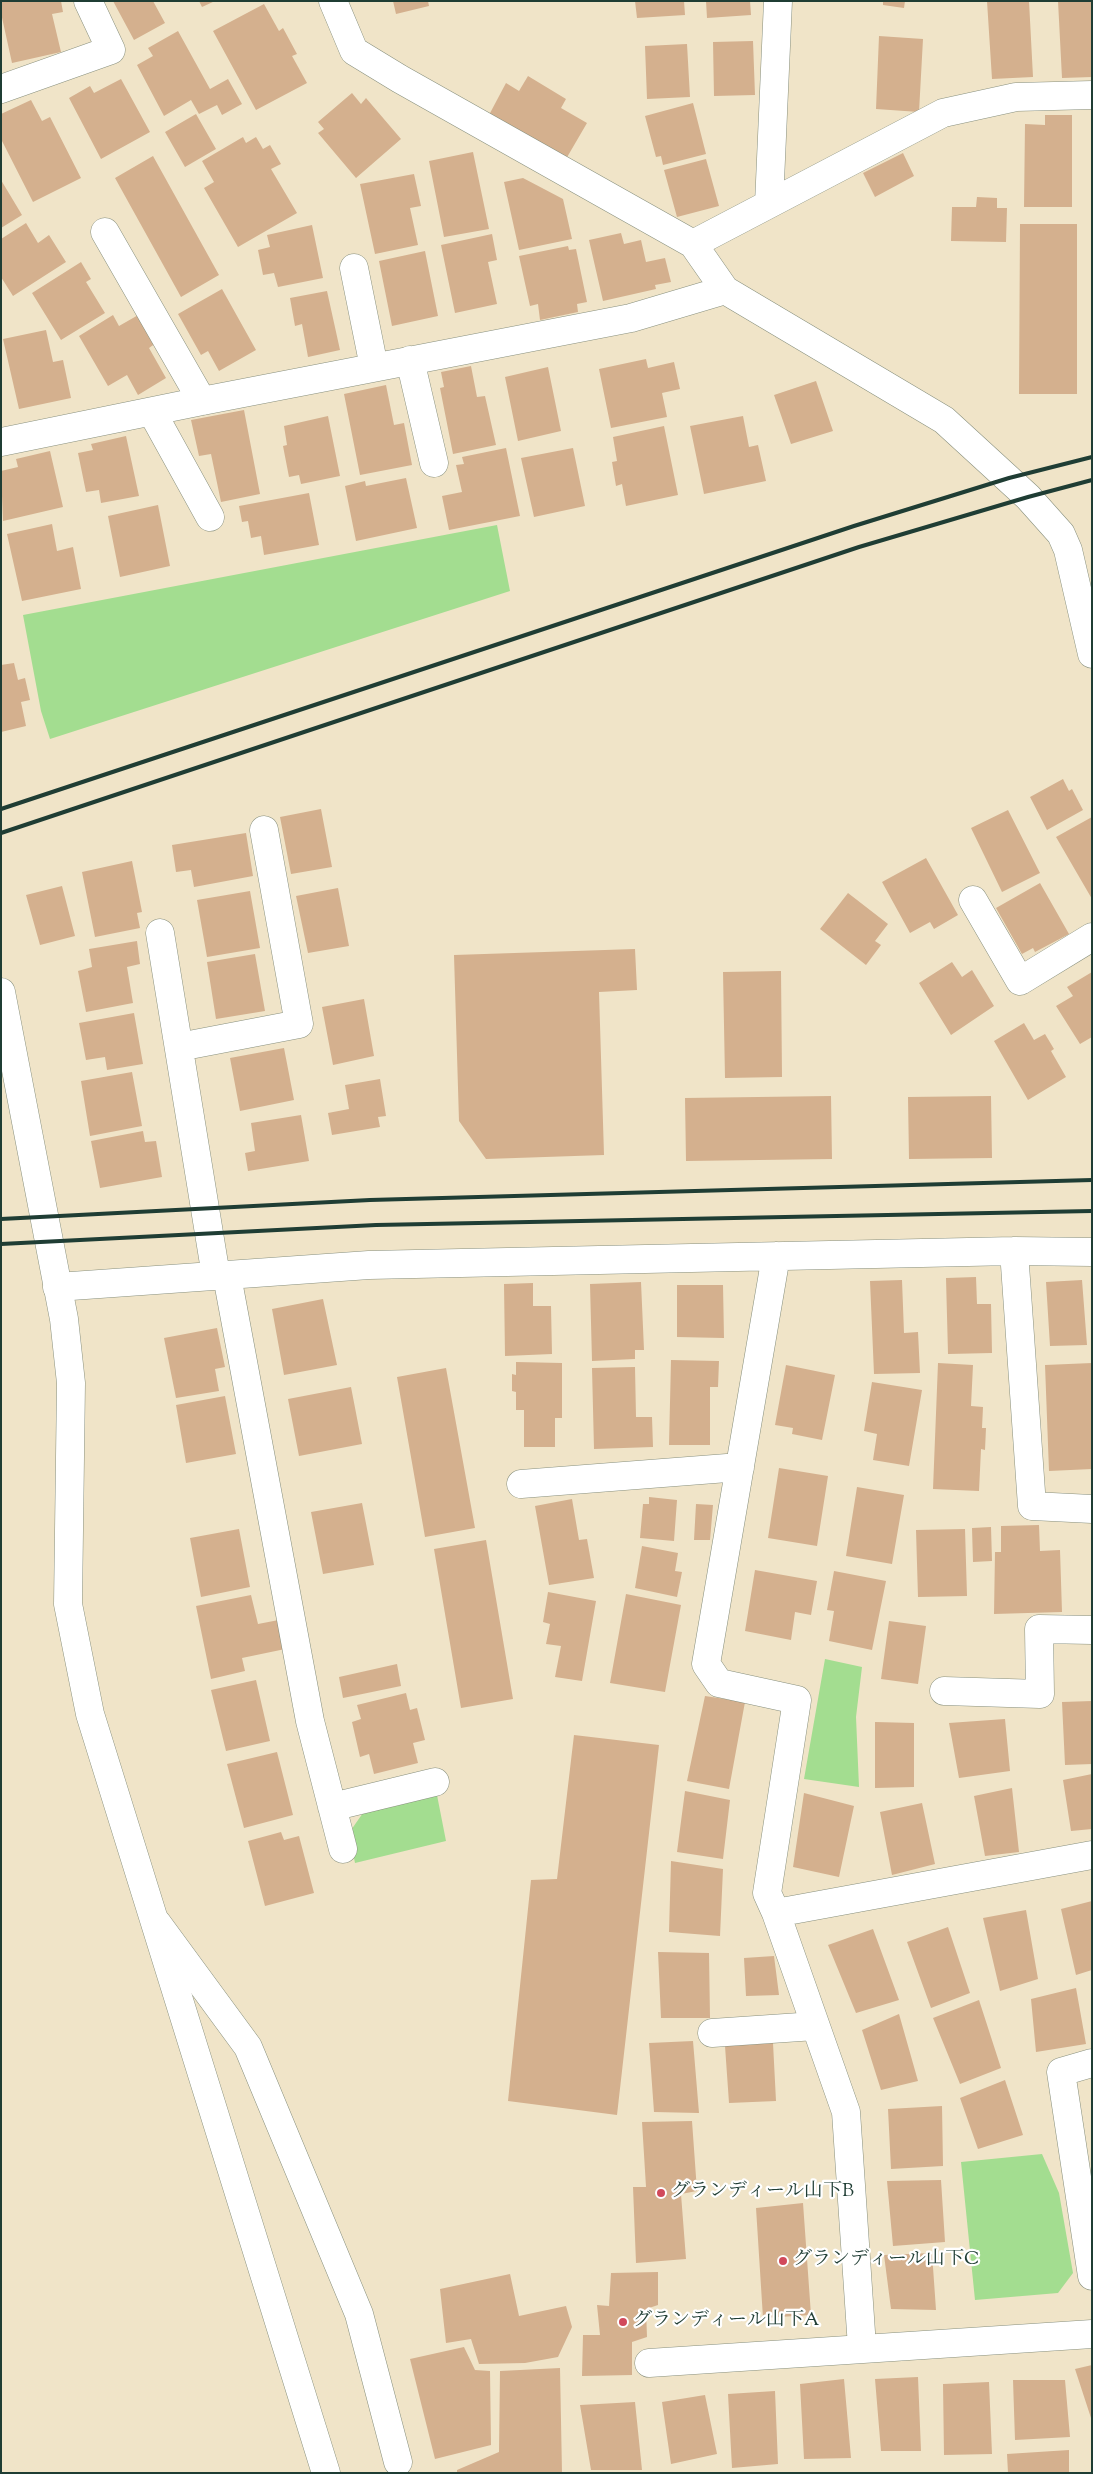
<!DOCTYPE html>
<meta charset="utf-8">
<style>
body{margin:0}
#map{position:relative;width:1093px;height:2474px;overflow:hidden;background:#f0e4c8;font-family:"Sorts Mill Goudy",serif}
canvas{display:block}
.frame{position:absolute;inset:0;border:2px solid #1f3d34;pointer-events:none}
</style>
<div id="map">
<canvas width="1093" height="2474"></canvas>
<div class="frame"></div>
</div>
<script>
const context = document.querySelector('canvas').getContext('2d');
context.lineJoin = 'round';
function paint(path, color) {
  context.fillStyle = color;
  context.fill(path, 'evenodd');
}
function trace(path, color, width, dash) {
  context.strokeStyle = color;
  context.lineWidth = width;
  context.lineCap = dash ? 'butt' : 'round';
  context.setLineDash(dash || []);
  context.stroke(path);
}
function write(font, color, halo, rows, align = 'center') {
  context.font = font + ' "Sorts Mill Goudy","Noto Serif JP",serif';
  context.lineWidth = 4.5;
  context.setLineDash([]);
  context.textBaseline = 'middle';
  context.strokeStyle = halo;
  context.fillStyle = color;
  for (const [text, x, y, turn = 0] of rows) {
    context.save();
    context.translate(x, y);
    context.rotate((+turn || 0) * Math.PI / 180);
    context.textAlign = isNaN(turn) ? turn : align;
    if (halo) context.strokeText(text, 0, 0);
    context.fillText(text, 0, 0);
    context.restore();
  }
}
paint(new Path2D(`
 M 497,525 L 510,591 L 50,739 L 41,711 L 23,615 Z
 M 825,1659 L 862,1667 L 856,1717 L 859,1787 L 804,1779 Z
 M 436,1790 L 446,1841 L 355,1863 L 349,1833 L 365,1810 Z
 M 1042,2154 L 1059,2193 L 1073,2273 L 1058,2293 L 975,2300 L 961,2162 Z`), '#a3dd90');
paint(new Path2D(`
 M 1,1 L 61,1 L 63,12 L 52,14 L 61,52 L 12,63 L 1,13 Z
 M 113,1 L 153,1 L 165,23 L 134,40 Z
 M 199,1 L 215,1 L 202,7 Z
 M 393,1 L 428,1 L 429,6 L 396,14 Z
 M 635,1 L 684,1 L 685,15 L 637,18 Z
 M 706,1 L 750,1 L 751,15 L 707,18 Z
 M 883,1 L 905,1 L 904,8 L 883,5 Z
 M 987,1 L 1029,1 L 1033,77 L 992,79 Z
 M 1058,1 L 1092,1 L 1092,77 L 1062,78 Z
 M 264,4 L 279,31 L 283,28 L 297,54 L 292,56 L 307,83 L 256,110 L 213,31 Z
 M 178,31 L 210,89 L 228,79 L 242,104 L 222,115 L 217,105 L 199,114 L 191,100 L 164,116 L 137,65 L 153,56 L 148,48 Z
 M 879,36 L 923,39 L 919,112 L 876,109 Z
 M 753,41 L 755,95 L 714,96 L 713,42 Z
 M 687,44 L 690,97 L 647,99 L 645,46 Z
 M 528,76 L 566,99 L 561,108 L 587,123 L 566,159 L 489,115 L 506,83 L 519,91 Z
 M 121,79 L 150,132 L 101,159 L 69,98 L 90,86 L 94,93 Z
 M 352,93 L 361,104 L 366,98 L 401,139 L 356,178 L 318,133 L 324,129 L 318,122 Z
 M 31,100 L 42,121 L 50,117 L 81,178 L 33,202 L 1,139 L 1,114 Z
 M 693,103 L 706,154 L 663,165 L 661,156 L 656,157 L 645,116 Z
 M 196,114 L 216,149 L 185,167 L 165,132 Z
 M 1045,115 L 1072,115 L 1072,207 L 1024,207 L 1025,124 L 1045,125 Z
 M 243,137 L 246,143 L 256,137 L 263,149 L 270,145 L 281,164 L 271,169 L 297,213 L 238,247 L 204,188 L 214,182 L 202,161 Z
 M 473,152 L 489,229 L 444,237 L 429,161 Z
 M 903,153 L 914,176 L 875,197 L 863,173 Z
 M 153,156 L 219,275 L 181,297 L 115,178 Z
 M 706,159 L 719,206 L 677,217 L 664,170 Z
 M 414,174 L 421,206 L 410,208 L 418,245 L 375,254 L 360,184 Z
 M 523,178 L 563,199 L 572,239 L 519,250 L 504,182 Z
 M 1,180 L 22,215 L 1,228 Z
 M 977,197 L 997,198 L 997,208 L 1007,208 L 1006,242 L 951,241 L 952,207 L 976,207 Z
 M 26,223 L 38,243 L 49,235 L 66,262 L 13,296 L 1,277 L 1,239 Z
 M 1020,224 L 1077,224 L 1077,394 L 1019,394 Z
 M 312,225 L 323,278 L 278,287 L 274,273 L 263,275 L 258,250 L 270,247 L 267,235 Z
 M 621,233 L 624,244 L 641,240 L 646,262 L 665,258 L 671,282 L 655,285 L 656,289 L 603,301 L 589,240 Z
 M 492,234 L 497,260 L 488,262 L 497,304 L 455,313 L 441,245 Z
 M 568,246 L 569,250 L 576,249 L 587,302 L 577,304 L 578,312 L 540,320 L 538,304 L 530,306 L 519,256 Z
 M 425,251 L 438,316 L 392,326 L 379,261 Z
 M 81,262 L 91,279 L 86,282 L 105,313 L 61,340 L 32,293 Z
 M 222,289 L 256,350 L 219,371 L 208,351 L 201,355 L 178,314 Z
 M 327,291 L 340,350 L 308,357 L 302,324 L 295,326 L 290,298 Z
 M 140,314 L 156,343 L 149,348 L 166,378 L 138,395 L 127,375 L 108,386 L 79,336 L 113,315 L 119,326 Z
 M 46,330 L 53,362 L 63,360 L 71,398 L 19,409 L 3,339 Z
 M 646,359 L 648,368 L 674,362 L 680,389 L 662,393 L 667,417 L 611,428 L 599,369 Z
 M 471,366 L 477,397 L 485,396 L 496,445 L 453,454 L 440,388 L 444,387 L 441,372 Z
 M 548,367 L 561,431 L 518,441 L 505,377 Z
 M 816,381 L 833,431 L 791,444 L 774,395 Z
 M 386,385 L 394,425 L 404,423 L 412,465 L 360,475 L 344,394 Z
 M 244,410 L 260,494 L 221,502 L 211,454 L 199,456 L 191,420 Z
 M 328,416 L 340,476 L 301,484 L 299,475 L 289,477 L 283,446 L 287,445 L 284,426 Z
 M 743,416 L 749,447 L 758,445 L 766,481 L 704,494 L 690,426 Z
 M 664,426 L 678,495 L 626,506 L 622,484 L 616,486 L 612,462 L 617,461 L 613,437 Z
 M 126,436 L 139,496 L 101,503 L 99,490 L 86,492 L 78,453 L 93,450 L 91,444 Z
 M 506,448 L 520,516 L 449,530 L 442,496 L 462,492 L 456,465 L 464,464 L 462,457 Z
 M 573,448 L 585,506 L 534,517 L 521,458 Z
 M 50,451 L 63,507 L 3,521 L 1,471 L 18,467 L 16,459 Z
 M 406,478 L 417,528 L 356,541 L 345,486 L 365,481 L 366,486 Z
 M 309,493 L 319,545 L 264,555 L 261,536 L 251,538 L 248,521 L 242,522 L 239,506 Z
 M 158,505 L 170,566 L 120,577 L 108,516 Z
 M 52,524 L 57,551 L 73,547 L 81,589 L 22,601 L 7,534 Z
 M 14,663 L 18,680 L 25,678 L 30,700 L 21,702 L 26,726 L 1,732 L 1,665 Z
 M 1063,779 L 1069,791 L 1072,789 L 1083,810 L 1047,830 L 1030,797 Z
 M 321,809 L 332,867 L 291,874 L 280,817 Z
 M 1008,810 L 1040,873 L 1002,892 L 971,828 Z
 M 1092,817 L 1092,899 L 1056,837 Z
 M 246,833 L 253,876 L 194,887 L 191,870 L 176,872 L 172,845 Z
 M 926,858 L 958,915 L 934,929 L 930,922 L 910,933 L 882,882 Z
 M 132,861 L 142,912 L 137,913 L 140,928 L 95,937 L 82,872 Z
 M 1040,883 L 1069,934 L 1035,952 L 1033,948 L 1022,954 L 996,908 Z
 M 62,886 L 75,936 L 40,945 L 26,895 Z
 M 338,888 L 349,946 L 308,953 L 296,896 Z
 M 250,891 L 260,948 L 207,957 L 197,900 Z
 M 848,893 L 888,924 L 875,941 L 881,945 L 866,965 L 820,929 Z
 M 137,941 L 140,964 L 127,967 L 133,1003 L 86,1012 L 78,971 L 92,967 L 89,949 Z
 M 635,949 L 637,990 L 599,992 L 604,1155 L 486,1159 L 459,1121 L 454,955 Z
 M 255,954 L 265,1011 L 216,1019 L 207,962 Z
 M 952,962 L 962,977 L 972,970 L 994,1006 L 951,1035 L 919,983 Z
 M 781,971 L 782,1077 L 725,1078 L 723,972 Z
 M 1092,972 L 1092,1037 L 1080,1044 L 1056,1006 L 1073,996 L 1067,987 Z
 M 364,999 L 374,1056 L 333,1065 L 322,1007 Z
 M 134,1013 L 143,1064 L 107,1070 L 105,1057 L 86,1060 L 79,1023 Z
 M 1024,1023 L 1034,1040 L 1045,1034 L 1054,1049 L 1051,1051 L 1066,1077 L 1028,1100 L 994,1041 Z
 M 284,1048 L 294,1100 L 240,1111 L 230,1058 Z
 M 132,1072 L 142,1126 L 90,1136 L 81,1081 Z
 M 380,1079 L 386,1116 L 378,1117 L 380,1127 L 332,1135 L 328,1113 L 349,1109 L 345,1085 Z
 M 831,1096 L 832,1159 L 686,1161 L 685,1098 Z
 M 991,1096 L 992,1158 L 909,1159 L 908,1097 Z
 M 301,1115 L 309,1161 L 248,1171 L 245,1153 L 255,1151 L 251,1123 Z
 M 143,1131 L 145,1142 L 156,1141 L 162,1177 L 100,1188 L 91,1141 Z
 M 976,1277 L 977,1304 L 991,1304 L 992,1353 L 948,1354 L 946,1278 Z
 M 902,1280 L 904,1333 L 918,1332 L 920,1373 L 874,1374 L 870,1281 Z
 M 1082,1280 L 1087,1345 L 1050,1346 L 1046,1282 Z
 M 641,1282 L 644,1350 L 635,1350 L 635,1359 L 592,1361 L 590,1284 Z
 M 533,1283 L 533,1306 L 551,1306 L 552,1354 L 505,1356 L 504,1284 Z
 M 677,1285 L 723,1285 L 724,1338 L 677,1337 Z
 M 323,1299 L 337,1365 L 284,1375 L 272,1309 Z
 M 217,1328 L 225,1367 L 215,1369 L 219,1391 L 176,1398 L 164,1338 Z
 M 671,1360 L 719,1361 L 718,1387 L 710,1387 L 710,1445 L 669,1445 Z
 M 516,1362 L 562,1363 L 562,1418 L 555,1418 L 555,1447 L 524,1447 L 524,1410 L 516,1410 L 516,1392 L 512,1391 L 512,1374 L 516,1375 Z
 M 938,1363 L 973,1365 L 971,1406 L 983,1407 L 982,1428 L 986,1428 L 985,1450 L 981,1449 L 979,1491 L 933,1489 Z
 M 1092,1363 L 1092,1469 L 1049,1471 L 1045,1365 Z
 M 786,1365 L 835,1375 L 822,1440 L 792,1434 L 793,1428 L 775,1425 Z
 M 635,1367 L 636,1417 L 652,1417 L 653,1447 L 594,1449 L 592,1368 Z
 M 446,1368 L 475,1528 L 425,1537 L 397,1377 Z
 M 872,1382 L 922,1390 L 909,1466 L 873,1460 L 877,1434 L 864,1431 Z
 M 351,1387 L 362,1444 L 299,1456 L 288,1399 Z
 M 225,1396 L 236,1454 L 186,1463 L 176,1405 Z
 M 779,1468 L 828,1476 L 817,1546 L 768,1538 Z
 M 857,1487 L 904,1495 L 892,1564 L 846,1556 Z
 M 649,1497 L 677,1500 L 674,1541 L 640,1538 L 643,1504 L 649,1504 Z
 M 572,1499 L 579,1540 L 587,1539 L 594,1578 L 549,1585 L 535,1506 Z
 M 362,1503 L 374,1565 L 323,1574 L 311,1512 Z
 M 696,1504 L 713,1505 L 710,1540 L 694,1540 Z
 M 1039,1525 L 1040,1551 L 1060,1550 L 1062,1612 L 994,1614 L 995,1552 L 1001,1552 L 1001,1526 Z
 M 991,1527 L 992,1561 L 973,1562 L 972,1528 Z
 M 239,1529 L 250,1587 L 201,1597 L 190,1538 Z
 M 965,1529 L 967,1596 L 918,1597 L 916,1530 Z
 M 486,1540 L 513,1699 L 461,1708 L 434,1549 Z
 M 642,1546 L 678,1553 L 675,1571 L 682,1572 L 677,1597 L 635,1588 Z
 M 755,1570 L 817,1581 L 811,1615 L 795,1612 L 791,1640 L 745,1631 Z
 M 834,1571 L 886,1581 L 872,1650 L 829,1641 L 834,1611 L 827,1610 Z
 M 548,1592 L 596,1601 L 582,1681 L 555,1677 L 561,1646 L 546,1644 L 550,1624 L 543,1622 Z
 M 626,1594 L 681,1605 L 665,1692 L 610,1683 Z
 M 251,1595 L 258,1624 L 284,1619 L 290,1648 L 242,1658 L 245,1671 L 211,1679 L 196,1606 Z
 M 889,1621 L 926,1626 L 918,1684 L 881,1679 Z
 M 397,1664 L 401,1686 L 343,1698 L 339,1677 Z
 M 256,1680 L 270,1741 L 226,1751 L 211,1690 Z
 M 406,1693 L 410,1710 L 417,1708 L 425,1740 L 413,1743 L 418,1763 L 374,1774 L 369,1754 L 360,1757 L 352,1722 L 361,1719 L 357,1705 Z
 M 705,1696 L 745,1702 L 729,1789 L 687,1781 Z
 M 1092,1701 L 1092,1764 L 1065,1765 L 1062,1702 Z
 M 1005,1719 L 1010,1771 L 959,1778 L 949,1723 Z
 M 875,1722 L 914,1723 L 914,1787 L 875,1788 Z
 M 574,1735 L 659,1745 L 617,2115 L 508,2101 L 531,1880 L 557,1879 Z
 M 277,1752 L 293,1815 L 244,1828 L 227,1764 Z
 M 1092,1774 L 1092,1829 L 1071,1831 L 1063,1780 Z
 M 1012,1788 L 1019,1852 L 985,1856 L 974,1796 Z
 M 685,1791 L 730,1800 L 723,1859 L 677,1852 Z
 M 804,1793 L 854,1806 L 839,1877 L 793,1867 Z
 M 922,1803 L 935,1864 L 892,1875 L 880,1812 Z
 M 281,1832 L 284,1840 L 299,1836 L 314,1893 L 265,1906 L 248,1841 Z
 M 671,1861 L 723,1869 L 720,1936 L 669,1932 Z
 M 1092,1901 L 1092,1970 L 1076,1975 L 1061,1909 Z
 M 1026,1910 L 1038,1979 L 1000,1991 L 983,1918 Z
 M 948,1927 L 970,1993 L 931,2008 L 907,1942 Z
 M 873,1929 L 899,2000 L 856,2013 L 828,1945 Z
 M 658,1952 L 709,1953 L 710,2018 L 661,2018 Z
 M 774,1956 L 779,1995 L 746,1996 L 744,1958 Z
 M 1076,1988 L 1086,2044 L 1036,2052 L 1031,1999 Z
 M 979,2000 L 1001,2068 L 960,2084 L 933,2018 Z
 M 899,2014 L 918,2081 L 881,2090 L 862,2030 Z
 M 693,2041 L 699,2113 L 654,2112 L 649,2043 Z
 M 773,2043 L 776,2101 L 729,2103 L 725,2046 Z
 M 1005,2080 L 1023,2135 L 978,2149 L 960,2098 Z
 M 942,2106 L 943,2166 L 891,2169 L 888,2109 Z
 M 692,2121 L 697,2191 L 681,2194 L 686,2259 L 636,2263 L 633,2187 L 646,2187 L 642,2122 Z
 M 941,2180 L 945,2242 L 893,2246 L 887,2181 Z
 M 803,2203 L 811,2315 L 763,2318 L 756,2208 Z
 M 932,2253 L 936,2310 L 891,2309 L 884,2255 Z
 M 658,2272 L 658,2305 L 646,2309 L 647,2337 L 632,2342 L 632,2375 L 582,2376 L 583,2335 L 600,2335 L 597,2305 L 609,2306 L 611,2273 Z
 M 510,2274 L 519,2316 L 566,2306 L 572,2327 L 558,2357 L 525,2363 L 479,2364 L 471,2339 L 446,2343 L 440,2289 Z
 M 464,2347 L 475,2370 L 490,2371 L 491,2445 L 435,2459 L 410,2359 Z
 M 1092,2365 L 1092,2418 L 1091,2418 L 1075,2369 Z
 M 560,2368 L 562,2473 L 457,2473 L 457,2470 L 499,2452 L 500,2371 Z
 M 918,2377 L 921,2451 L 881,2451 L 875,2379 Z
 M 844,2379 L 851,2458 L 804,2459 L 800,2384 Z
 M 1013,2380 L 1065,2380 L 1070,2437 L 1015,2440 Z
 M 989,2382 L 992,2454 L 944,2455 L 943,2384 Z
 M 775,2391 L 778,2464 L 732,2468 L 728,2394 Z
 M 705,2395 L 717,2454 L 671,2464 L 662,2402 Z
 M 635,2402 L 642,2470 L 591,2470 L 580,2405 Z
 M 1069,2450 L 1069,2473 L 1008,2473 L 1007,2454 Z`), '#d4b08e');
const street = new Path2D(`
 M 333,1 L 354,51 L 400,79 L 693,244 L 725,290 L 944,420 L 1028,497 L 1061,534 L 1068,550 L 1092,654
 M 1,89 L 111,50 L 88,1
 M 769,204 L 778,1
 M 105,232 L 202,401
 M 693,244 L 943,113 L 1016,97 L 1092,95
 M 354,268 L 374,367
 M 410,360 L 434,463
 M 152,412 L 210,517
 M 1,442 L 202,401 L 631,318 L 725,290
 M 973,900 L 1020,981 L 1092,937
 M 160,933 L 216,1276
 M 179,1047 L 299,1024 L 264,830
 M 1014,1251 L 1032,1506 L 1092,1509
 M 776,1256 L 706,1664 L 719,1683 L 797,1700 L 767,1893 L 776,1913 L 846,2112 L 862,2347
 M 227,1276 L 310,1721 L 343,1849
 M 57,1287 L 369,1265 L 1014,1251 L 1092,1252
 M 521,1484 L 740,1467
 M 944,1691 L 1040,1694 L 1039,1629 L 1092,1630
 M 332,1807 L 435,1782
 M 776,1913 L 1092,1855
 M 157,1923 L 248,2047 L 359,2314 L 398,2462
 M 712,2033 L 815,2026
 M 1092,2063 L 1061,2072 L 1092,2276
 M 649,2363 L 1092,2334`);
const secondary = new Path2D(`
 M 1,992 L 64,1319 L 71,1383 L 68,1604 L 90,1714 L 326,2473`);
trace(street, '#88907e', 29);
trace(secondary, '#88907e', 29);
trace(street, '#fff', 28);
trace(secondary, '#fff', 28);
trace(new Path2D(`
 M 1,809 L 854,526 L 1009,478 L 1092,457
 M 1,833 L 859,547 L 1028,497 L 1092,480
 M 1,1219 L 370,1200 L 1092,1180
 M 1,1244 L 376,1225 L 1092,1211`), '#1f3d34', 4);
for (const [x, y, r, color] of [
 [661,2193,5,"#d1495b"],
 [783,2261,5,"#d1495b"],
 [623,2322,5,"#d1495b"]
]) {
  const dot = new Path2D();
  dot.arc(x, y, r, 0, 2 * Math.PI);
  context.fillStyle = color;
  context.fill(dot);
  trace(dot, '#fff', 2);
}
write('19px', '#1f3d34', '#fff', [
 ["グランディール山下B",671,2193],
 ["グランディール山下C",793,2261],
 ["グランディール山下A",633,2322]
], 'left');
</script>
